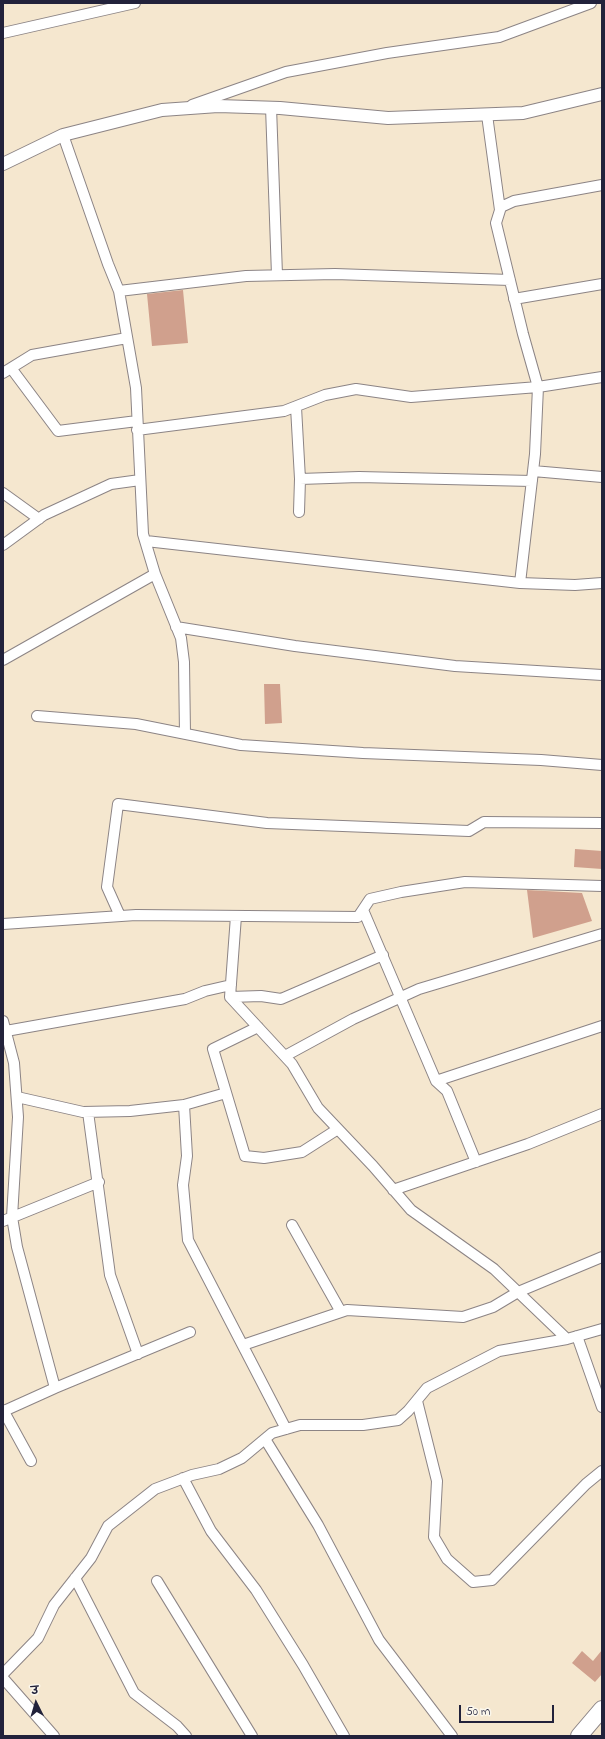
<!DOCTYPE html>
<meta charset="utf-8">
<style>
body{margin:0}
#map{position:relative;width:605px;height:1739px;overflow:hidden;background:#f5e7cf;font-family:"Indie Flower","Playpen Sans Deva",sans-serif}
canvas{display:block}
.frame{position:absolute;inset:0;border:4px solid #22223b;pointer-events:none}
.north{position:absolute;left:16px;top:1683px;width:40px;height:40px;-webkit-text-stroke:3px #fbf7ec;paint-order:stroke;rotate:355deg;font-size:11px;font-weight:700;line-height:16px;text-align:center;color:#22223b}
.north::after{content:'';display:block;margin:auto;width:14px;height:18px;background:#22223b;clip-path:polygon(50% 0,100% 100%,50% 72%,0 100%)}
.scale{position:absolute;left:459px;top:1705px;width:95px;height:18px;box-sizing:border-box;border:2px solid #22223b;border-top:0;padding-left:5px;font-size:12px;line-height:14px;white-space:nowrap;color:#22223b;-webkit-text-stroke:3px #fbf7ec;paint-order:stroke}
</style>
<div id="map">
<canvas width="605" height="1739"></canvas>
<div class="frame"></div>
<div class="north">उ</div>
<div class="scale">50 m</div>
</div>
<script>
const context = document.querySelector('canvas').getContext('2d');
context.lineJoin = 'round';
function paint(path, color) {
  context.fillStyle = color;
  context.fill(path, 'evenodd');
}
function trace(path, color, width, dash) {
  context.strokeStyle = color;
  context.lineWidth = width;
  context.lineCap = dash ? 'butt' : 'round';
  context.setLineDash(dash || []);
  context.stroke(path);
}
paint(new Path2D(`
 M 183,290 L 188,343 L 152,346 L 147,294 Z
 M 264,684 L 280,684 L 282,723 L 265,724 Z
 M 575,849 L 602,851 L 602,869 L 574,867 Z
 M 527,890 L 582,893 L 592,921 L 533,938 Z
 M 602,1650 L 602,1674 L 595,1682 L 572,1663 L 582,1651 L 593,1661 Z`), '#d0a08d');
const minor = new Path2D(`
 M 3,33 L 135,3
 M 192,105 L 286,72 L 387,53 L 499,37 L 591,3
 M 271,107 L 277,275
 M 487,115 L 500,210
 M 63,135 L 108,264 L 119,291 L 136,388 L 143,534 L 155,574 L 181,638 L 184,662 L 185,734
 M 119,291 L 246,276 L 335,274 L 510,280
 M 514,299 L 602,284
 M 11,368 L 58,431 L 137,421
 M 3,373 L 32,355 L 127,338
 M 296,407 L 300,479 L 299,512
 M 137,430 L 284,411 L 325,395 L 356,389 L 411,397 L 538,387 L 602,377
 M 533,471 L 602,477
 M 300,479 L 359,477 L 532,481
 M 3,493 L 39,519
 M 146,541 L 520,583 L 575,585 L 602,583
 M 3,545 L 44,515 L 111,484 L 140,480
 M 520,583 L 535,454 L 538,387 L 523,334 L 496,223 L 501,207 L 514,201 L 602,185
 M 176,627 L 295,646 L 455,666 L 602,675
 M 3,660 L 155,574
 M 37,716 L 136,724 L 241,745 L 363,753 L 541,760 L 602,765
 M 363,910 L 436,1081 L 447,1091 L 476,1162
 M 120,916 L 107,887 L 118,804 L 267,823 L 469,831 L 484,822 L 602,823
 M 236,916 L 230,997 L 292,1064 L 318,1108 L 373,1166 L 411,1210 L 494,1269 L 567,1339 L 602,1329
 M 3,924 L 136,915 L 358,917 L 370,899 L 401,892 L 465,882 L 602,886
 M 230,997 L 261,996 L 281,999 L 383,955
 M 3,1021 L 14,1063 L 18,1117 L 12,1217 L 17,1247 L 55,1388
 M 258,1027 L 213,1049 L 245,1156 L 264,1158 L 302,1152 L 338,1129
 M 6,1031 L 185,999 L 205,991 L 231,985
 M 285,1056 L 353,1019 L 419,989 L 602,934
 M 436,1081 L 602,1026
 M 17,1097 L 83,1112 L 130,1111 L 184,1105 L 226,1093
 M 184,1105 L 187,1156 L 183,1185 L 188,1240 L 286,1429
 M 88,1112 L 110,1275 L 138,1354
 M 393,1190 L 528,1144 L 602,1114
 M 3,1221 L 99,1182
 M 292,1225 L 341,1312
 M 577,1336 L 602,1407
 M 243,1345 L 347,1310 L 463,1317 L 493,1307 L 518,1292 L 602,1257
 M 417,1401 L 437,1481 L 434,1537 L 447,1559 L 473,1582 L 492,1580 L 586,1484 L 602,1471
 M 3,1410 L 31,1461
 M 4,1411 L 55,1388 L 190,1332
 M 265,1439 L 318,1525 L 379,1640 L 452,1736
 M 183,1478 L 211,1531 L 256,1590 L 303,1665 L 344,1736
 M 75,1578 L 134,1693 L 177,1726 L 186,1736
 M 157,1581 L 252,1736
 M 3,1674 L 38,1638 L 54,1605 L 91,1558 L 108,1526 L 155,1489 L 192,1475 L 219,1469 L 242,1458 L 272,1433 L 300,1425 L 363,1425 L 398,1420 L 408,1411 L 427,1388 L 499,1351 L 567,1339
 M 3,1678 L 54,1736`);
const tertiary = new Path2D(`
 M 3,164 L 63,135 L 162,110 L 218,106 L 280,108 L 388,118 L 523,113 L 602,94`);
const primary = new Path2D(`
 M 579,1736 L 602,1709`);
trace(minor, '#8c8485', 12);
trace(tertiary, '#8c8485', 14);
trace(primary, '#8c8485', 18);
trace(minor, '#fff', 10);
trace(tertiary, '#fff', 12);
trace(primary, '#fff', 16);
</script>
